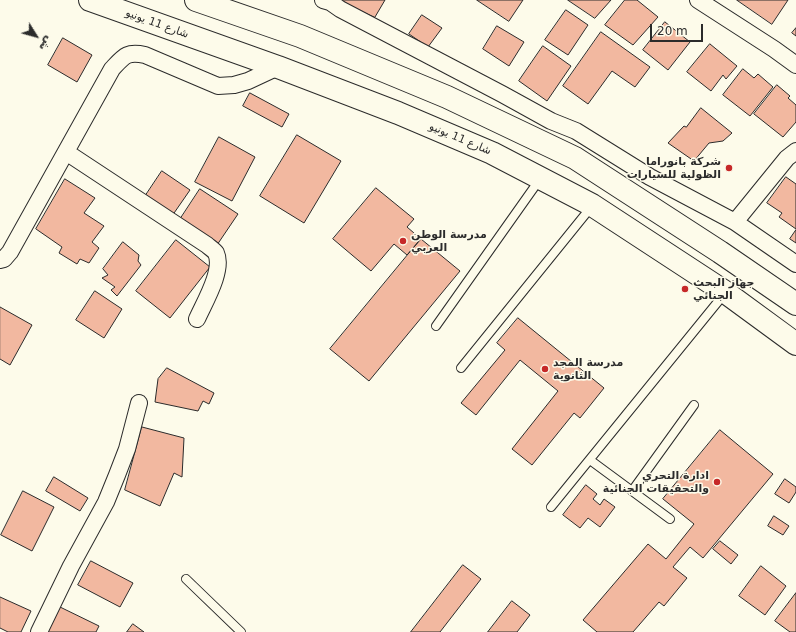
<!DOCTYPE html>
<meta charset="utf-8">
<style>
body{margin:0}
#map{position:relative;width:796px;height:632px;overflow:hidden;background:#fdfbea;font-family:"DejaVu Sans",Vazirmatn,sans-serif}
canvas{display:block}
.north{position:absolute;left:16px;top:16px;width:40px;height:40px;-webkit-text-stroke:3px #fdfbea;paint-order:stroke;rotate:127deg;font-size:11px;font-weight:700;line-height:16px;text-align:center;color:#2b2b2b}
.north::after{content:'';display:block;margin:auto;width:14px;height:18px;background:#2b2b2b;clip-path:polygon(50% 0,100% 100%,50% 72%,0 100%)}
.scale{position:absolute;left:650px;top:24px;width:53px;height:18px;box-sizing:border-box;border:2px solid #2b2b2b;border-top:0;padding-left:5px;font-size:12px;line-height:14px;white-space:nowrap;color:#2b2b2b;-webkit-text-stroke:3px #fdfbea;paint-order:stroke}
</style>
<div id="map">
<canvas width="796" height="632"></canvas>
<div class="north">ش</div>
<div class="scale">20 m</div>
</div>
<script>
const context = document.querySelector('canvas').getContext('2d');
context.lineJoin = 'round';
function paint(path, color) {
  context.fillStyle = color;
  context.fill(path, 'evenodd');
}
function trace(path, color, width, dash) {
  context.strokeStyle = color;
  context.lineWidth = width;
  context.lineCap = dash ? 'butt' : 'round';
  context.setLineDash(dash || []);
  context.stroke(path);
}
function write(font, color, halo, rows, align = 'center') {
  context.font = font + ' "DejaVu Sans",Vazirmatn,sans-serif';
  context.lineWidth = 3;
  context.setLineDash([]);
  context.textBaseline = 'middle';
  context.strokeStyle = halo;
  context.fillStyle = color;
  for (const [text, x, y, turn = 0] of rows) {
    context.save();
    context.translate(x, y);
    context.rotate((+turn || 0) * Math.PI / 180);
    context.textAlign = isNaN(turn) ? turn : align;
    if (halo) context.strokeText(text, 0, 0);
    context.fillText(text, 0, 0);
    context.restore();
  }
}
const building = new Path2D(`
 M 335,0 L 385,0 L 375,17 Z
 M 477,0 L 523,0 L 509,21 Z
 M 568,0 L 611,0 L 595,18 Z
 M 625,0 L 637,0 L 658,17 L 633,45 L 605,25 Z
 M 737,0 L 788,0 L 772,24 Z
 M 566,10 L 588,25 L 568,55 L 545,40 Z
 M 422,15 L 442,28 L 428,47 L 409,34 Z
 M 665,22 L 690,42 L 668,70 L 643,50 Z
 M 497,26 L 524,42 L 509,66 L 483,49 Z
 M 796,28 L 796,36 L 792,33 Z
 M 601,32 L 650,67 L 635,87 L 612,71 L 588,104 L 563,86 Z
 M 63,38 L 92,55 L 77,82 L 48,65 Z
 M 710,44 L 737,66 L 726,79 L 723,75 L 711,91 L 687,72 Z
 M 543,46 L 571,66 L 547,101 L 519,81 Z
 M 743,69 L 754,78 L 758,74 L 773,87 L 750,116 L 723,95 Z
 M 777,85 L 790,96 L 788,98 L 796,105 L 796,122 L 783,137 L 754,114 Z
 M 250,93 L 289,114 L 282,127 L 243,106 Z
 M 701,108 L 732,133 L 723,141 L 709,143 L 694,161 L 668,143 L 684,126 L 686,127 Z
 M 297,135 L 341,161 L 304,223 L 260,196 Z
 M 219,137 L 255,157 L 232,201 L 195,182 Z
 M 162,171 L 190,190 L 172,216 L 144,198 Z
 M 786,177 L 796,184 L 796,229 L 779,217 L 782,213 L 767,203 Z
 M 65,179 L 95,198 L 84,213 L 104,226 L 92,242 L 99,248 L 89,263 L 80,259 L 77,264 L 59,253 L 62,247 L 36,229 Z
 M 376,188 L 414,219 L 407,227 L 421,239 L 407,255 L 394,244 L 371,271 L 333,239 Z
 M 200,189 L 238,214 L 217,245 L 179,221 Z
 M 796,230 L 796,243 L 790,239 Z
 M 421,239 L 460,271 L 369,381 L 330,349 Z
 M 176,240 L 210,267 L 170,318 L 136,291 Z
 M 123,242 L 139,255 L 138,261 L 141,265 L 117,296 L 111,290 L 115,287 L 102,278 L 108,275 L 103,269 Z
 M 95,291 L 122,309 L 104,338 L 76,320 Z
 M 0,307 L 32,325 L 10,365 L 0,359 Z
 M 518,318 L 604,388 L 580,418 L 574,413 L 532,465 L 512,449 L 558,391 L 520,360 L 476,415 L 461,403 L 505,350 L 497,343 Z
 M 167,368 L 214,393 L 209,404 L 203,401 L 198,411 L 155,402 L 158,379 Z
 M 142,427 L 184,438 L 182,477 L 174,473 L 160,506 L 125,490 Z
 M 720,430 L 773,474 L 703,558 L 690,547 L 673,567 L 687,578 L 664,606 L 659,602 L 633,632 L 597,632 L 583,620 L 648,544 L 666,559 L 694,524 L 663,499 Z
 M 54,477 L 88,498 L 80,511 L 46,491 Z
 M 785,479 L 796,487 L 796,492 L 789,503 L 775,494 Z
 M 586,485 L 597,494 L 593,499 L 600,505 L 604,499 L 615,507 L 600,527 L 588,518 L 580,528 L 563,515 Z
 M 23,491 L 54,507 L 32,551 L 1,535 Z
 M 774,516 L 789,526 L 783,535 L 768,526 Z
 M 720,541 L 738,555 L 731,564 L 713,549 Z
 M 91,561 L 133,583 L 120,607 L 78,585 Z
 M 463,565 L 481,579 L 440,632 L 411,632 Z
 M 761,566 L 786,586 L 765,615 L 739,596 Z
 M 796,593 L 796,632 L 790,632 L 775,621 Z
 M 0,597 L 31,611 L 21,632 L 8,632 L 0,628 Z
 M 512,601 L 530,615 L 517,632 L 488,632 Z
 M 60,607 L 99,626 L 96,632 L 48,632 Z
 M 133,624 L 144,632 L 127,632 Z`);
paint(building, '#f2b8a0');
trace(building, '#2b2b2b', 1);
const service = new Path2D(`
 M 436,326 L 540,179
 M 461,368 L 592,206
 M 590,460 L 670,519
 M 632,491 L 694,405
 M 551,507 L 725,293
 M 186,579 L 241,632`);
const minor = new Path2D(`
 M 323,0 L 330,2 L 340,9 L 502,94 L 551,121 L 576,131 L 650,177 L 735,222 L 796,264
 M 698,0 L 774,49 L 796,65
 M 66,152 L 207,245 C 209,247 214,250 216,253 C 224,270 204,303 197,319
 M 735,222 L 787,158 L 796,151
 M 0,260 L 4,259 L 10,252 L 112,69 C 124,56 127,51 145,55 L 218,86 L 234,85 L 248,81 L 278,67
 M 39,632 L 71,566 L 106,502 L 117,475 L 127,449 L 139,403`);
const trunk = new Path2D(`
 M 90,0 L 278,67 L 398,113 L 492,153 L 592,205 L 725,292 L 796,344
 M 196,0 L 300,36 L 447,97 L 575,158 L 720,252 L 796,304`);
trace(service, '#2b2b2b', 10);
trace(minor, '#2b2b2b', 18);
trace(trunk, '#2b2b2b', 24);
trace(service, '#fdfbea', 8);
trace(minor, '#fdfbea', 16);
trace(trunk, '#fdfbea', 22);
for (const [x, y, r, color] of [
 [729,168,4,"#c62828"],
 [403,241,4,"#c62828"],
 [685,289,4,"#c62828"],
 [545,369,4,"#c62828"],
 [717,482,4,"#c62828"]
]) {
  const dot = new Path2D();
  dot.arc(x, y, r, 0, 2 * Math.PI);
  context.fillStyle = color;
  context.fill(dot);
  trace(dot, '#fdfbea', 1.5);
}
write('11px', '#2b2b2b', '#fdfbea', [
 ["شارع 11 يونيو",157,24,20],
 ["شارع 11 يونيو",460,139,23]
]);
write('bold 11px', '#2b2b2b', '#fdfbea', [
 ["شركة بانوراما",721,162,"right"],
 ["الظولية للسيارات",721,175,"right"],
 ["مدرسة الوطن",411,235],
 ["العربي",411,248],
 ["جهاز البحث",693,283],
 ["الجنائي",693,296],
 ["مدرسة المجد",553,363],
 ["الثانوية",553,376],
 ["ادارة التحري",709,476,"right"],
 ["والتحقيقات الجنائية",709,489,"right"]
], 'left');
</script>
